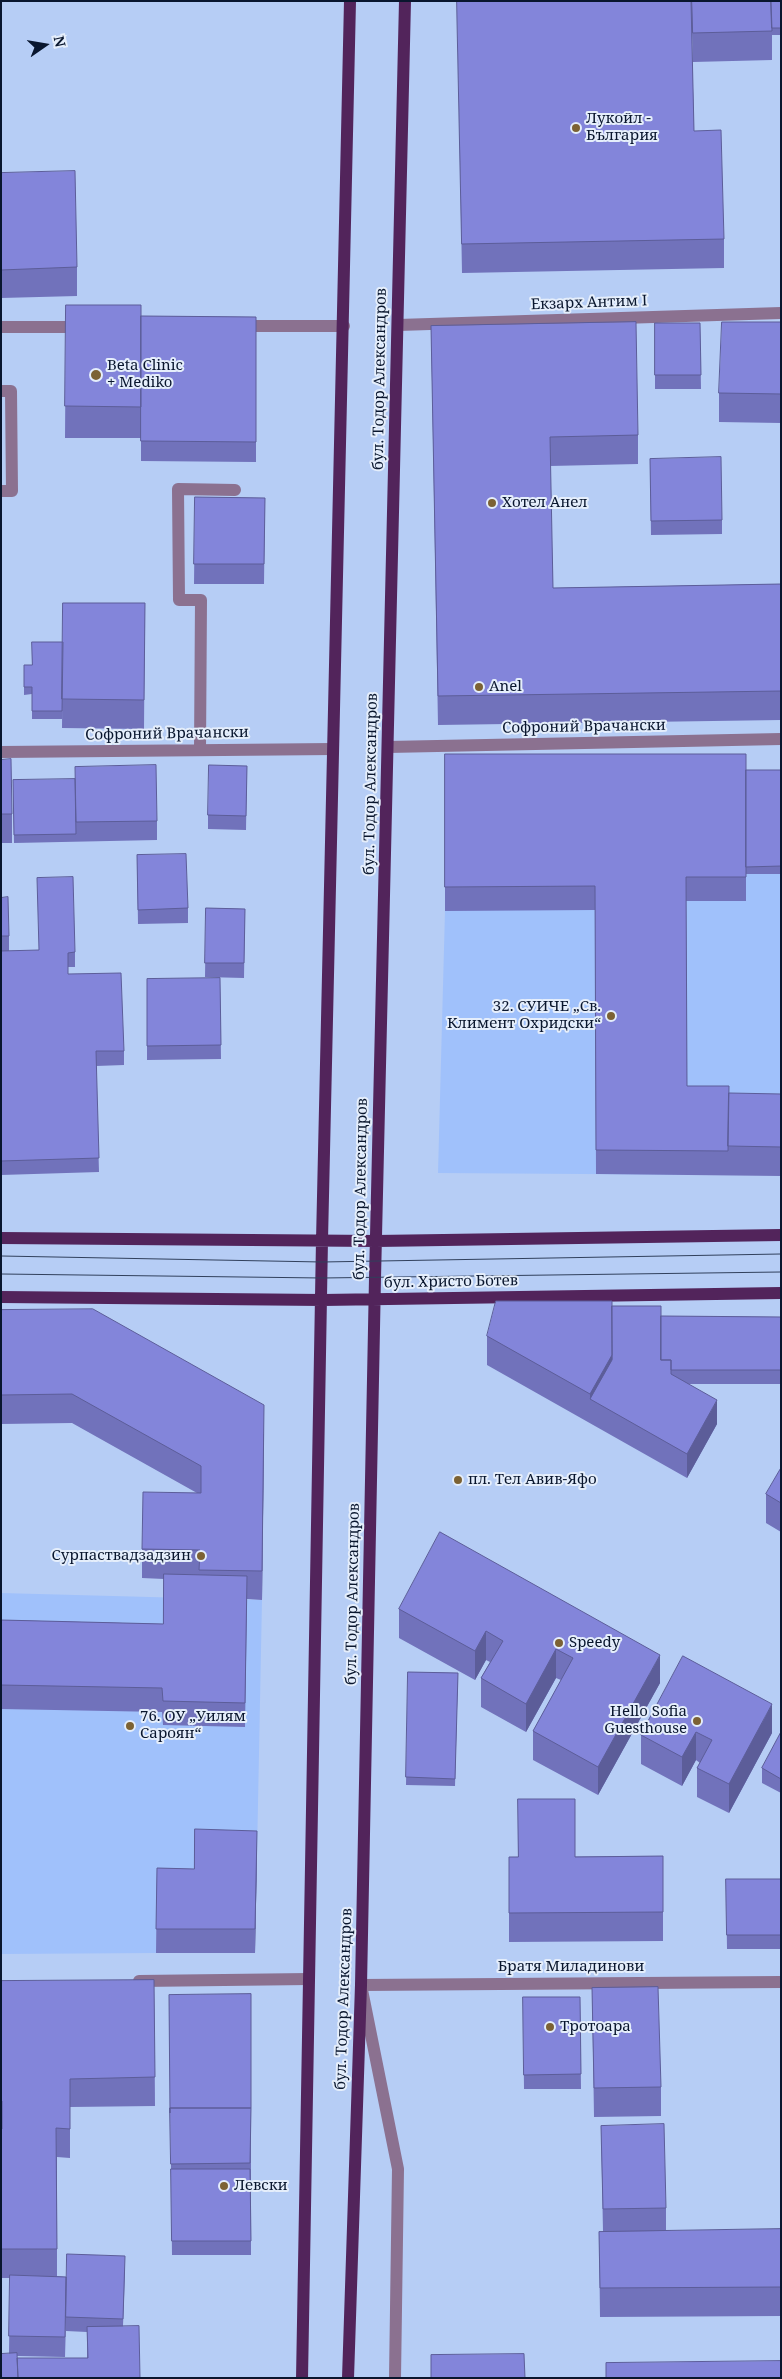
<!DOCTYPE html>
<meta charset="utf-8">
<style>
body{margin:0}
#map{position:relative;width:782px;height:2379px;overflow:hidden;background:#b6cdf5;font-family:"Noto Serif",serif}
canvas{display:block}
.frame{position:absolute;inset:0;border:2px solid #09162e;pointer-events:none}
.north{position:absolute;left:20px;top:20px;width:50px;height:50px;-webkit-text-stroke:4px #e5eefb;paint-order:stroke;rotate:77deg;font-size:14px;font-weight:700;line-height:20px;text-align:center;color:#09162e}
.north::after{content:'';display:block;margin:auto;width:18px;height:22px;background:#09162e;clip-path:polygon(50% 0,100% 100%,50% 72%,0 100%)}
</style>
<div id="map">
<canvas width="782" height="2379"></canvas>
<div class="frame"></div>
<div class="north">N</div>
</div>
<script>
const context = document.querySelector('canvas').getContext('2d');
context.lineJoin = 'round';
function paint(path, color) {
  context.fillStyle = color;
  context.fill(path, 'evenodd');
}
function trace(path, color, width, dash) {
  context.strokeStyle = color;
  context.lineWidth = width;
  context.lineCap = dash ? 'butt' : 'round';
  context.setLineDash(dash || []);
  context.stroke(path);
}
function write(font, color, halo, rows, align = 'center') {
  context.font = font + ' "Noto Serif",serif';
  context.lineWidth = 4;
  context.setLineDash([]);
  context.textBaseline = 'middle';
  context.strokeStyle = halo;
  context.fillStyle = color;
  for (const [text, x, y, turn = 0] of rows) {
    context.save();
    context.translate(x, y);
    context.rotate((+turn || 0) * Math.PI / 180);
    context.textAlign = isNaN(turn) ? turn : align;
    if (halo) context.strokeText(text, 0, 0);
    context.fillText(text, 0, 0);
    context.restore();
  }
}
paint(new Path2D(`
 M 781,777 L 781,1123 L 729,1122 L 728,1175 L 438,1173 L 445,911 L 445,778 Z
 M 1,1593 L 262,1600 L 257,1854 L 194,1893 L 157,1892 L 156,1953 L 1,1954 Z`), '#a0c1fb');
trace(new Path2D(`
 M 398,325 L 781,313
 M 239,326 L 344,326
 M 1,327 L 82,327
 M 1,391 L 11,391 L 12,491 L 1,491
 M 388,747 L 781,739
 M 200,750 L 201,600 L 179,600 L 178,489 L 235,490
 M 1,752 L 333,749
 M 139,1981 L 309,1979
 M 395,2378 L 398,2169 L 361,1985 L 781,1982`), '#8b7190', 12);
trace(new Path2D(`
 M 1,1238 L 376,1241 L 781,1235
 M 1,1297 L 323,1300 L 781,1293
 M 302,2378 L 322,1240 L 350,1
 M 348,2378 L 361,1985 L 375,1278 L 405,1`), '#52245b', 12);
trace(new Path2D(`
 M 1,1256 L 322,1262 L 781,1254
 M 1,1274 L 322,1278 L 781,1272`), '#31405c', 1);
paint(new Path2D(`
 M 457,1 L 691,1 L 694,131 L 724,239 L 724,268 L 462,273 Z
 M 691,1 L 781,1 L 781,35 L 772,35 L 772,60 L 693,62 Z
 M 1,173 L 77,267 L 77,296 L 1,298 Z
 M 66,305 L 141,316 L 256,317 L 256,462 L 141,461 L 141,438 L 65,438 Z
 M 781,322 L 781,423 L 719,422 L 719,393 Z
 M 655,323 L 700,323 L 701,389 L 655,389 Z
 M 431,326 L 638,435 L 638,464 L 550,466 L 553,588 L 781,584 L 781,720 L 438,725 Z
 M 650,459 L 722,520 L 722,534 L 651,535 Z
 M 195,497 L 265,498 L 264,584 L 194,584 Z
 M 63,603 L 145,603 L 144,729 L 62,728 Z
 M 63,642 L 62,719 L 32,719 L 32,694 L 24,695 L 24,687 L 32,665 Z
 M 445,754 L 746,770 L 781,770 L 781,874 L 746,874 L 746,901 L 686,901 L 687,1086 L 729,1097 L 781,1094 L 781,1176 L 596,1174 L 595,910 L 445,911 Z
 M 1,760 L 12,814 L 12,843 L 1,843 Z
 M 247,766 L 246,830 L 208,829 L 208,815 Z
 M 13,780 L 157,821 L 157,840 L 14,843 Z
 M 137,855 L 188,908 L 188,923 L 138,924 Z
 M 1,898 L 9,936 L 9,951 L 75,952 L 75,967 L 68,967 L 68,974 L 124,1051 L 124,1065 L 96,1066 L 99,1172 L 1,1175 Z
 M 206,908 L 245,909 L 244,978 L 205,977 Z
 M 220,978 L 221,1059 L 147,1060 L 147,979 Z
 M 612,1306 L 661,1316 L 781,1317 L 781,1384 L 689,1384 L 717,1424 L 687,1478 L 487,1365 L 487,1336 Z
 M 1,1310 L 264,1434 L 262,1600 L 247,1599 L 245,1727 L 163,1725 L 162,1712 L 1,1709 L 1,1620 L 163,1624 L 164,1579 L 142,1578 L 142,1549 L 197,1493 L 72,1423 L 1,1424 Z
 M 781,1468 L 781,1532 L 766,1523 L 766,1494 Z
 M 440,1532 L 660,1683 L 598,1795 L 533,1760 L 533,1731 L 561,1680 L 556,1678 L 526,1732 L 481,1707 L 481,1678 L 490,1662 L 486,1660 L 475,1680 L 399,1638 L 399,1609 Z
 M 683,1656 L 772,1733 L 729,1813 L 697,1797 L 697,1768 L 700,1763 L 696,1760 L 682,1786 L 641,1764 L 641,1735 Z
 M 408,1672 L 458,1673 L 455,1786 L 406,1785 Z
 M 781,1732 L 781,1793 L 762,1783 L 762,1768 Z
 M 257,1854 L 255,1953 L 156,1953 L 157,1868 L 194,1869 Z
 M 663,1856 L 663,1941 L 509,1942 L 509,1857 Z
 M 726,1879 L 781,1879 L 781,1949 L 727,1949 Z
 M 154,1980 L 155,2106 L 70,2107 L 70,2158 L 57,2157 L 57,2276 L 66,2277 L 125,2270 L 123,2326 L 140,2378 L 1,2378 L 9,2354 L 10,2278 L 1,2278 L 1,1981 ZM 66,2322 L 66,2331 L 87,2332 L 87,2358 L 17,2358 L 17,2356 L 65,2357 Z
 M 592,1988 L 661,2087 L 661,2116 L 594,2117 Z
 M 251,1994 L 251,2255 L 172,2255 L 169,1995 Z
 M 523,1997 L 580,1997 L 581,2089 L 524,2089 Z
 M 601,2126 L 666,2208 L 666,2231 L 781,2229 L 781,2316 L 600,2317 L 599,2232 L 603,2232 Z`), '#7172bb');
paint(new Path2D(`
 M 612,1355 L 612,1384 L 590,1399 L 590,1394 Z
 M 717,1400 L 717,1424 L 687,1478 L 687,1454 Z
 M 264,1405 L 264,1434 L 262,1600 L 262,1571 Z
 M 486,1631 L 486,1660 L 475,1680 L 475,1651 Z
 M 556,1649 L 556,1678 L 526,1732 L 526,1704 Z
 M 660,1655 L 660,1683 L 598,1795 L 598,1767 Z
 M 772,1704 L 772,1733 L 729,1813 L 729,1784 Z
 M 696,1732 L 696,1760 L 682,1786 L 682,1757 Z
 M 257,1831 L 257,1854 L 255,1953 L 255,1929 Z`), '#5c5d99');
const building = new Path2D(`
 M 457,1 L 691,1 L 694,131 L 721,130 L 724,239 L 462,244 Z
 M 692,1 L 771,1 L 772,31 L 693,33 Z
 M 771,1 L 781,1 L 781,28 L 772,28 Z
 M 75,171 L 77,267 L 1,270 L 1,173 Z
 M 66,305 L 141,305 L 141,407 L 65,406 Z
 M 141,316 L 256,317 L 256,442 L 141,441 Z
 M 636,322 L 638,435 L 550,437 L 553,588 L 781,584 L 781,691 L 438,696 L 431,326 Z
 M 722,322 L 781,322 L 781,394 L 719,393 Z
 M 655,323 L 700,323 L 701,375 L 655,375 Z
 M 721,457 L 722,520 L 651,521 L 650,459 Z
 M 195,497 L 265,498 L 264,564 L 194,564 Z
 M 63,603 L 145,603 L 144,700 L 62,699 Z
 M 32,642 L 63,642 L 62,711 L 32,711 L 32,687 L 24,687 L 24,665 L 32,665 Z
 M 445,754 L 746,754 L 746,877 L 686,877 L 687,1086 L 729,1086 L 728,1151 L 596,1150 L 595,886 L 445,887 Z
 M 11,759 L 12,814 L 1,814 L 1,760 Z
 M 156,765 L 157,821 L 76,822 L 75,767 Z
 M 209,765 L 247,766 L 246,816 L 208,815 Z
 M 746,770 L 781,770 L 781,866 L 746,867 Z
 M 75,779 L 76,834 L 14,835 L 13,780 Z
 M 186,854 L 188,908 L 138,910 L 137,855 Z
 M 73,877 L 75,952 L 68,953 L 68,974 L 121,973 L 124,1051 L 96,1051 L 99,1158 L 1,1161 L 1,951 L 39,950 L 37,878 Z
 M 8,897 L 9,936 L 1,936 L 1,898 Z
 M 206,908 L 245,909 L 244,963 L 205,963 Z
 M 220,978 L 221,1045 L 147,1046 L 147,979 Z
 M 729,1093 L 781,1094 L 781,1147 L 728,1146 Z
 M 496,1301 L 612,1301 L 612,1355 L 590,1394 L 487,1336 Z
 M 612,1306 L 661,1306 L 661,1360 L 671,1360 L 671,1374 L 717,1400 L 687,1454 L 590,1399 L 612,1360 Z
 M 93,1309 L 264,1405 L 262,1571 L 199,1570 L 200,1550 L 142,1549 L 143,1492 L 201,1493 L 201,1466 L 72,1394 L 1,1395 L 1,1310 Z
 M 661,1316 L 781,1317 L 781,1370 L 671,1370 L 671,1360 L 661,1360 Z
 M 781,1468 L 781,1503 L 766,1494 Z
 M 440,1532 L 660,1655 L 598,1767 L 533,1731 L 573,1658 L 556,1649 L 526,1704 L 481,1678 L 503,1641 L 486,1631 L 475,1651 L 399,1609 Z
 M 164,1574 L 247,1576 L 245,1703 L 163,1701 L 162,1688 L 1,1685 L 1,1620 L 163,1624 Z
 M 683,1656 L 772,1704 L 729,1784 L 697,1768 L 712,1740 L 696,1732 L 682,1757 L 641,1735 Z
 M 408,1672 L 458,1673 L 455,1779 L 406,1777 Z
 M 781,1732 L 781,1779 L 762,1768 Z
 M 518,1799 L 575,1799 L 575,1857 L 663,1856 L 663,1912 L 509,1913 L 509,1857 L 518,1857 Z
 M 195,1829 L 257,1831 L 255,1929 L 156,1929 L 157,1868 L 194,1869 Z
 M 726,1879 L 781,1879 L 781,1935 L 727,1935 Z
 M 154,1980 L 155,2077 L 70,2079 L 70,2129 L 56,2128 L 57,2249 L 1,2249 L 1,2129 L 2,2129 L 2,2101 L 1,2101 L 1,1981 Z
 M 658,1987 L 661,2087 L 594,2088 L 592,1988 Z
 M 251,1994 L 251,2108 L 170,2108 L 170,2113 L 169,1995 Z
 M 523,1997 L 580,1997 L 581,2074 L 524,2075 Z
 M 170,2108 L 251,2108 L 250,2163 L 171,2164 Z
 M 664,2124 L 666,2208 L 603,2209 L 601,2126 Z
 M 171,2169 L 250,2169 L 251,2241 L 172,2241 Z
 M 781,2229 L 781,2287 L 600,2288 L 599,2232 Z
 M 67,2254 L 125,2256 L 123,2319 L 66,2317 Z
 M 10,2275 L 66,2277 L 65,2337 L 9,2336 Z
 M 139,2326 L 140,2378 L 18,2378 L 17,2358 L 88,2358 L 87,2327 Z
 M 17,2353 L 18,2378 L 1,2378 L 1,2354 Z
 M 524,2354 L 525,2378 L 431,2378 L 431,2355 Z
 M 781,2361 L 781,2378 L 606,2378 L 606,2363 Z`);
paint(building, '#8385da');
trace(building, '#5c5d99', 1);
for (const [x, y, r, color] of [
 [576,128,5,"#7c6234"],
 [96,375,6,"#7c6234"],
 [492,503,5,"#7c6234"],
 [479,687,5,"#7c6234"],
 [611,1016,5,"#7c6234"],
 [458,1480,5,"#7c6234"],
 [201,1556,5,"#7c6234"],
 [559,1643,5,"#7c6234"],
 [697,1721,5,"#7c6234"],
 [130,1726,5,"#7c6234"],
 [550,2027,5,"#7c6234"],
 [224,2186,5,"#7c6234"]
]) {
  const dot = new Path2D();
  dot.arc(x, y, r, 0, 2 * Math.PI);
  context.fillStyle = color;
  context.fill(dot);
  trace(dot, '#e5eefb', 2);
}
write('15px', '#09162e', '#e5eefb', [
 ["Лукойл -",586,119],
 ["България",586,136],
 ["Beta Clinic",107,366],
 ["+ Mediko",107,383],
 ["Хотел Анел",502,503],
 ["Anel",489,687],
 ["32. СУИЧЕ „Св.",601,1007,"right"],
 ["Климент Охридски“",601,1024,"right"],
 ["пл. Тел Авив-Яфо",468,1480],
 ["Сурпаствадзадзин",191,1556,"right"],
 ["Speedy",569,1643],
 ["Hello Sofia",687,1712,"right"],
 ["Guesthouse",687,1729,"right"],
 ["76. ОУ „Уилям",140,1717],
 ["Сароян“",140,1734],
 ["Тротоара",560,2027],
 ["Левски",234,2186]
], 'left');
write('15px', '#09162e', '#e5eefb', [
 ["Екзарх Антим I",589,303,-2],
 ["бул. Тодор Александров",380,379,-89],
 ["Софроний Врачански",584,727,-1],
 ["Софроний Врачански",167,734,-1],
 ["бул. Тодор Александров",371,784,-89],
 ["бул. Тодор Александров",361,1189,-89],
 ["бул. Христо Ботев",451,1282,-1],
 ["бул. Тодор Александров",353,1594,-89],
 ["Братя Миладинови",571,1967],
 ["бул. Тодор Александров",344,1999,-88]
]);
</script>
